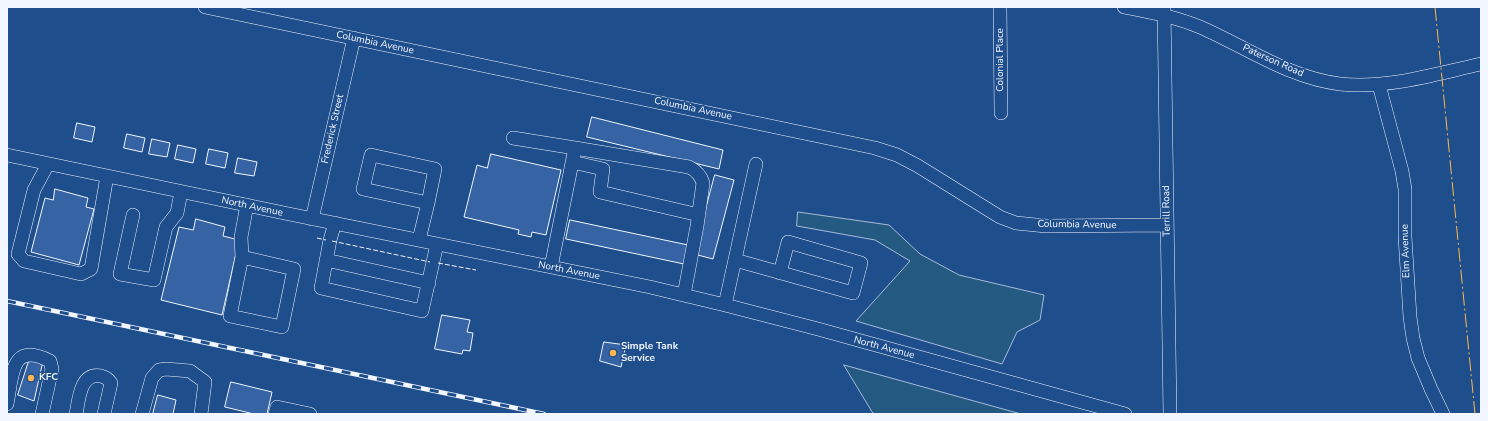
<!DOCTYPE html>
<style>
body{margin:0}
#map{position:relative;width:1488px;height:421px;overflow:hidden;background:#1f4e8c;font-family:"Nunito Sans",sans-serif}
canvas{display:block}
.frame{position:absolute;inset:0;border:8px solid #f2f6ff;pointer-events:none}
</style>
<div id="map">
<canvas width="1488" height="421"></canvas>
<div class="frame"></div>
</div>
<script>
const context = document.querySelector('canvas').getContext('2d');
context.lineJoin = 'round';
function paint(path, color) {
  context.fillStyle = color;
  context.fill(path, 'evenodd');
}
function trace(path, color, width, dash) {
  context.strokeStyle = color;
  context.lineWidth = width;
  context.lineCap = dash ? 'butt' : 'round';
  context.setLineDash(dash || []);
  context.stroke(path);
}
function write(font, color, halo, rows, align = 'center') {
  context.font = font + ' "Nunito Sans",sans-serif';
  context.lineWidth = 3;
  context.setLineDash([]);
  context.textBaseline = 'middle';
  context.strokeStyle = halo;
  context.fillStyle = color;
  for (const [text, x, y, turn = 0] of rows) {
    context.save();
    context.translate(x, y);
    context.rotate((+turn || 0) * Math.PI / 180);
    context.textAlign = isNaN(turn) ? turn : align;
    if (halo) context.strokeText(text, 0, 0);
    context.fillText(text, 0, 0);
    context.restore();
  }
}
const green = new Path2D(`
 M 798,212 L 889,225 L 920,254 L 959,275 L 1044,295 L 1040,320 L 1017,332 L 1002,364 L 856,321 L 910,261 L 875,240 L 797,226 Z
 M 844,365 L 1021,414 L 875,414 L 873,413 Z`);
paint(green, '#245a82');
trace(green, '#a8bbd7', 1);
const building = new Path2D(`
 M 592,117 L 723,150 L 719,169 L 587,137 Z
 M 77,123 L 95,127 L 92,142 L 74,138 Z
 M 127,134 L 145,138 L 142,152 L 124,148 Z
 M 152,139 L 170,143 L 167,157 L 149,154 Z
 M 178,145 L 196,149 L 193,163 L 175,159 Z
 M 209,149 L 228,153 L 225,168 L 206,164 Z
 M 491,154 L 561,170 L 546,235 L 532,232 L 531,237 L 518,234 L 519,230 L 464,217 L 477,165 L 487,168 Z
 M 238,158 L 257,162 L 254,176 L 235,173 Z
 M 715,175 L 734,180 L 713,259 L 694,254 Z
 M 55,189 L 88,198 L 86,207 L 94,209 L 79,265 L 31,252 L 45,198 L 53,200 Z
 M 196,219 L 225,227 L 223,236 L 239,240 L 222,315 L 161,300 L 179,227 L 193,230 Z
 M 570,220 L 688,245 L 684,264 L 566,239 Z
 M 442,315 L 470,320 L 467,332 L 473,333 L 470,351 L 463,350 L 462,354 L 435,349 Z
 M 604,342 L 626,345 L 621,367 L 600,361 Z
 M 30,358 L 43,361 L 34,401 L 18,395 Z
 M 231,382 L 272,392 L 267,414 L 254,414 L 225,407 Z
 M 158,395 L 176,400 L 173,414 L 153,414 Z`);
paint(building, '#3563a3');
trace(building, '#f2f6ff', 1);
const minor = new Path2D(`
 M 205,7 L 875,148 L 897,155 L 918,166 L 1000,217 L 1016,223 L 1046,226 L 1167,225
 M 1000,7 L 1001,113
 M 1124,7 C 1149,12 1176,17 1200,27 C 1246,47 1289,78 1340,84 C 1388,89 1435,74 1481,64
 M 1164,7 L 1170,414
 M 1379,85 L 1402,171 L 1405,189 L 1405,237 L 1410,317 L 1413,338 L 1418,358 L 1431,389 L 1443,414
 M 513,138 L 575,148
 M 7,155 L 289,214 L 650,287 L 725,305 L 818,329 L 1125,414
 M 572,162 L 603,169 L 600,192 L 699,215
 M 48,164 L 34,190 L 18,254 L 24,261 L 81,274 L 91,269 L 107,176
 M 133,215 L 120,274 L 154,280 L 166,227 L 177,213 L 181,192
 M 312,219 L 354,38
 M 335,223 L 330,240 L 321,288 L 422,311 L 437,244
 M 419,240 L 427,207 L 428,203 L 435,169 L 371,155 L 363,189 L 428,203
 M 242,257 L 230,316 L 282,327 L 294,269 L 242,257 L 241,237 L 247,205
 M 326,260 L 429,283
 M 735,260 L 853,293 L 861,263 L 788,242 L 780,273
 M 551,267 L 575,148 L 689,167 C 695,170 701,176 703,183 L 697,226 L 684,295
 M 725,305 L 756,164
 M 7,404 C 13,375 10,341 50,361 L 52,369 L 42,414
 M 76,414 C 79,399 80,372 101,376 C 105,377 108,378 111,383 L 104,414
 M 142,414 L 152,378 L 159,370 L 166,369 L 190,371 L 205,382 L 201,414
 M 275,414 L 277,407 L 310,414`);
trace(minor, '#f2f6ff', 14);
trace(minor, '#1f4e8c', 13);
const rail = new Path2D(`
 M 7,301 L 544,414`);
trace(rail, '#f2f6ff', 4.5);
trace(rail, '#1f4e8c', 3, [9]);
trace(new Path2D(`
 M 317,238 L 326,240
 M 332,241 L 430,262
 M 438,263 L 476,270`), '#f2f6ff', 1, [5, 2]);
trace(new Path2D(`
 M 1435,7 L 1475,414`), '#ffb74d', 1, [14, 3, 2, 3]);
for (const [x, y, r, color] of [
 [613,353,4,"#ffb74d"],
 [31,378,4,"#ffb74d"]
]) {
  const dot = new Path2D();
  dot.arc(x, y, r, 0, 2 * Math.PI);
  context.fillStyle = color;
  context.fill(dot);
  trace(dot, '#1f4e8c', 1.5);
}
write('10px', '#f2f6ff', '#1f4e8c', [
 ["Columbia Avenue",375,43,12],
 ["Colonial Place",1001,60,-90],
 ["Paterson Road",1273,61,24],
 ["Columbia Avenue",693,109,12],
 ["Frederick Street",333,129,-77],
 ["North Avenue",252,207,12],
 ["Terrill Road",1167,211,-91],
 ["Columbia Avenue",1077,225,1],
 ["Elm Avenue",1406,251,-92],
 ["North Avenue",569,271,11],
 ["North Avenue",884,348,15]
]);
write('bold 10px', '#f2f6ff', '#1f4e8c', [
 ["Simple Tank",621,347],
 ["Service",621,359],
 ["KFC",39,378]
], 'left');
</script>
